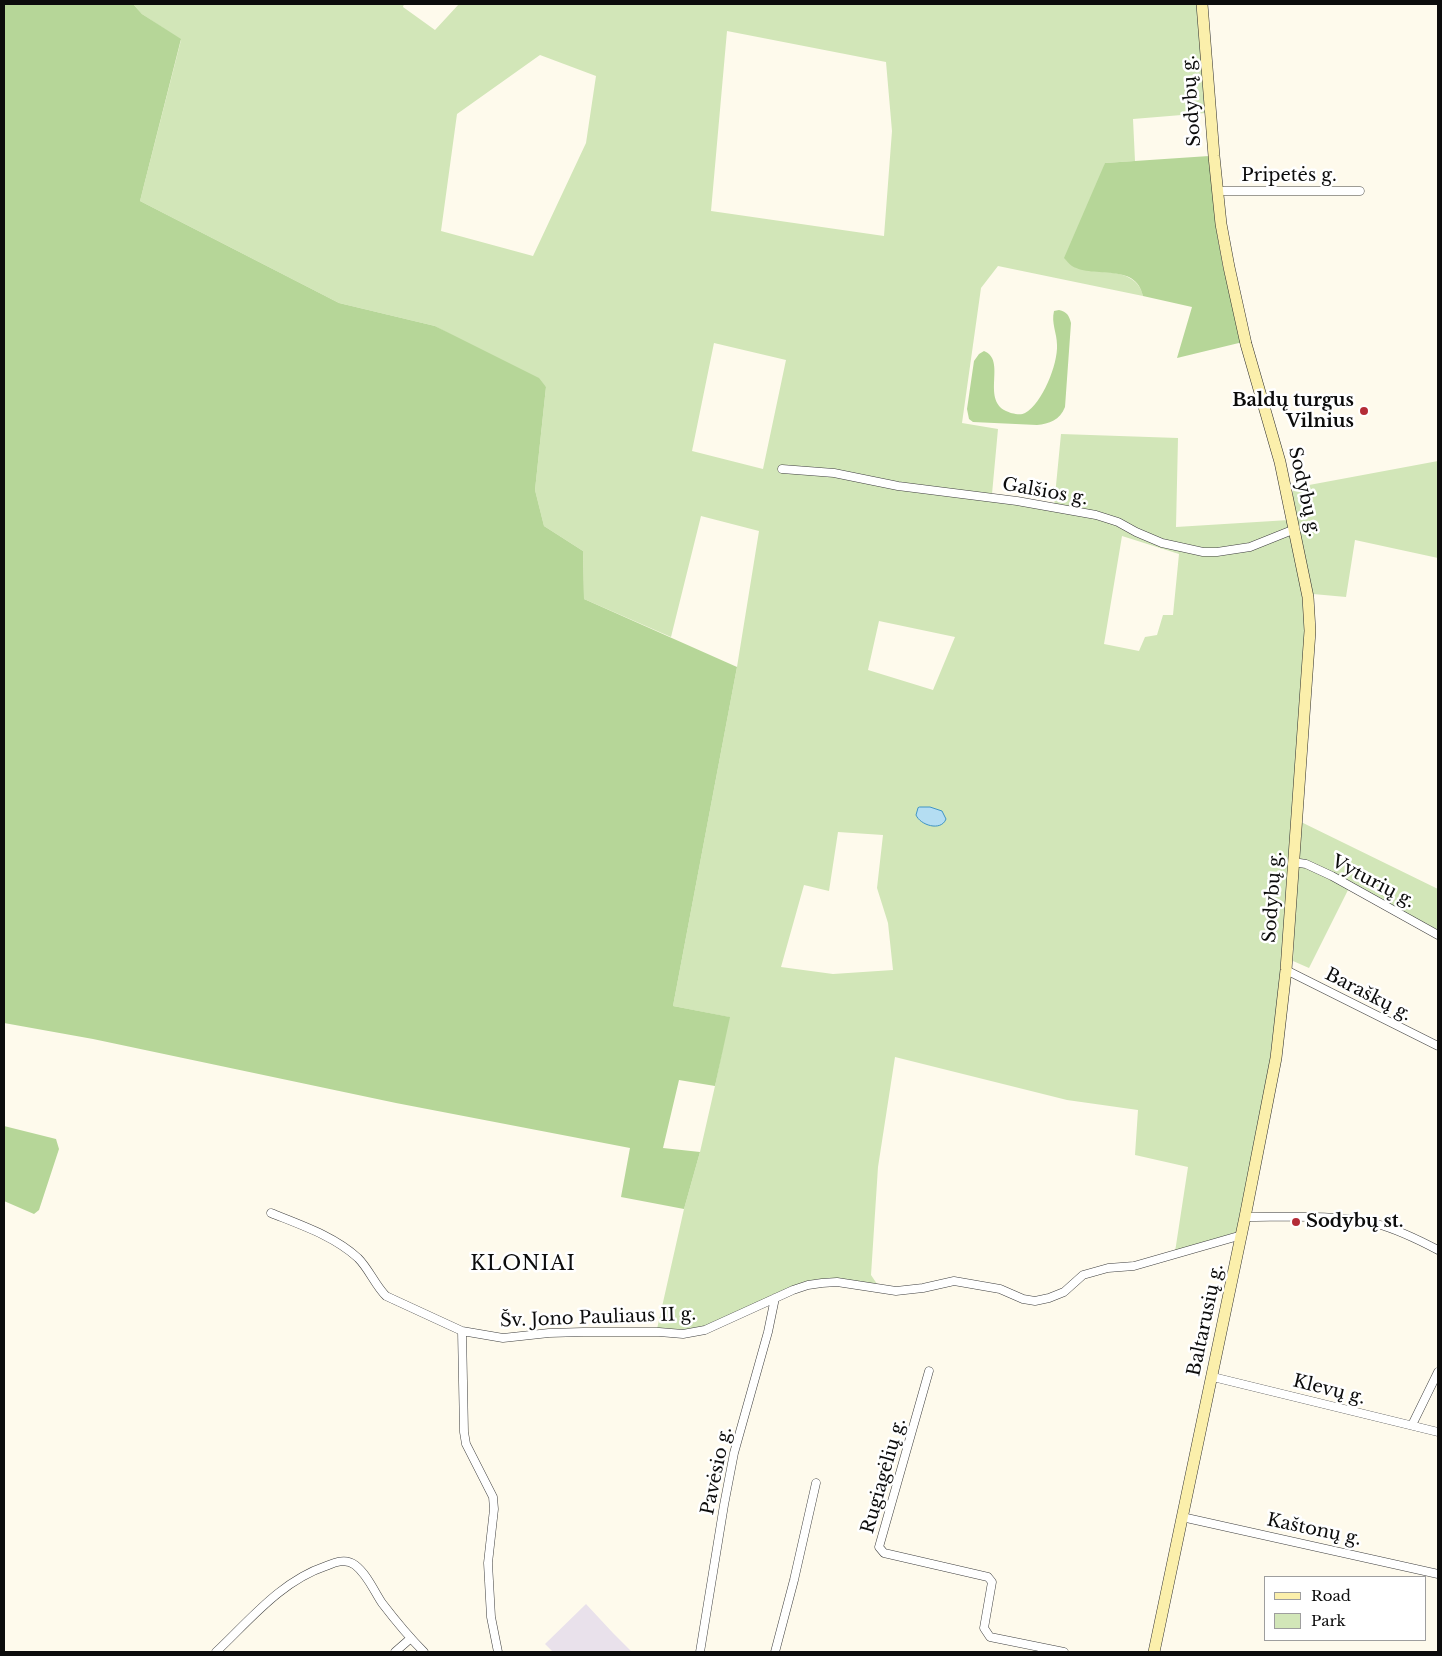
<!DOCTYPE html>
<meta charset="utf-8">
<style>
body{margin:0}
#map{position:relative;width:1442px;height:1656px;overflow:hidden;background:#fefaec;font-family:"Libre Baskerville",serif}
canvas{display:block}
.frame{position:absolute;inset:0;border:5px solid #0c0c0c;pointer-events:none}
.legend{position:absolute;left:1264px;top:1576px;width:162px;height:65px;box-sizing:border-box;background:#fff;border:1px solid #9e9e9e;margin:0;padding:6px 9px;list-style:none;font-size:15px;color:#0c0c0c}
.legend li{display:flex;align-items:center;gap:10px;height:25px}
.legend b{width:25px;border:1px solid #9e9e9e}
</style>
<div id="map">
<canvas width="1442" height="1656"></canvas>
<div class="frame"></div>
<ul class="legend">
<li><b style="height:6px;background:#fbefab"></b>Road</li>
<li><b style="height:14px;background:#d2e6b8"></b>Park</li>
</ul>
</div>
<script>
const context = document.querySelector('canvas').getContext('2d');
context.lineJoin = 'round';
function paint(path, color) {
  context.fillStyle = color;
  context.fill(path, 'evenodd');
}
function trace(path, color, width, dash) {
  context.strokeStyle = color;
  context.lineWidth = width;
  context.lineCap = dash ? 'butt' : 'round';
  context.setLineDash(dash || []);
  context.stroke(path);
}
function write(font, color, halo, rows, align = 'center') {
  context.font = font + ' "Libre Baskerville",serif';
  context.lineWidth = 5;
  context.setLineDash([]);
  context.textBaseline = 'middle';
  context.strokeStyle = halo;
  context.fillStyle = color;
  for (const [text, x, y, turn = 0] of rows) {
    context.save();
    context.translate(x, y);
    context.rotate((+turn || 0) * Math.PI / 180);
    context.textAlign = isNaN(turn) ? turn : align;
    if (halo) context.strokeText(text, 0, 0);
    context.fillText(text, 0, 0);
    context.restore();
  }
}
paint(new Path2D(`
 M 586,1604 L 613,1633 L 632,1652 L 553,1652 L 545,1644 Z`), '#e9e1eb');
paint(new Path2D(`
 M 133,4 L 404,4 L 403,7 L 435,30 L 459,4 L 1198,4 L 1206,113 L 1133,119 L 1135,161 L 1105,163 L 1089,270 C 1110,272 1138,272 1143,296 L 998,266 L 981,288 L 962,423 L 998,429 L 992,494 L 1054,506 L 1061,434 L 1178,438 L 1176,527 L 1289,520 L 1304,606 L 1305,641 L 1280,980 L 1267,1082 L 1237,1232 L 1175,1252 L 1188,1167 L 1135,1155 L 1138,1110 L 1067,1100 L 895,1057 L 878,1167 L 871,1275 L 879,1287 L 832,1280 L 700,1328 L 687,1330 L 657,1329 L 684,1209 L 700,1152 L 715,1086 L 729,1017 L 673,1006 L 737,667 L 759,531 L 701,516 L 671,637 L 584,599 L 583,551 L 544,526 L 535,490 L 546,387 L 435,326 L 339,303 L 140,201 L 181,40 L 142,14 ZM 727,31 L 886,62 L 892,131 L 884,236 L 711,211 ZM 540,55 L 596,76 L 586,143 L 533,256 L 441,231 L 457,114 ZM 714,343 L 786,360 L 763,469 L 692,451 ZM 1122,536 L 1179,554 L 1173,615 L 1163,615 L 1157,635 L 1145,637 L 1139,651 L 1104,644 ZM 879,621 L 955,637 L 933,690 L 868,670 ZM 838,832 L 883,835 L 877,888 L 888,923 L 893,970 L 833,974 L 781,967 L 804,885 L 829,891 Z
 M 1438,461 L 1438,558 L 1355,540 L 1346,597 L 1313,594 L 1293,501 L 1293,488 Z
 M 1299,821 L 1438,889 L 1438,930 L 1351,884 L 1309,968 L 1293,961 Z`), '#d2e6b8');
paint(new Path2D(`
 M 4,4 L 133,4 L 142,14 L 181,39 L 140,201 L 339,303 L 435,326 L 539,378 L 546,387 L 535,490 L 544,526 L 583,551 L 584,599 L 737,667 L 673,1006 L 730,1017 L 715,1086 L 679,1080 L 663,1148 L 700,1152 L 684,1209 L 621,1197 L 630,1148 L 396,1103 L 93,1039 L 4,1023 Z
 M 1209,156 L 1217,234 L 1223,267 L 1243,342 L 1177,358 L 1192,307 L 1143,296 C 1136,262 1094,279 1072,266 C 1069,264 1066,260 1064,258 L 1105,163 Z
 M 1059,310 C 1067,312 1069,315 1071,323 L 1065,407 C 1060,420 1049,424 1037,425 L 973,422 L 969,419 L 967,409 L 974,361 L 979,354 L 984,351 C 1007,360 981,399 1006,411 C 1010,413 1020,416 1025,413 C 1042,404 1058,364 1057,345 C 1057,333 1051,323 1054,311 Z
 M 4,1126 L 56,1139 L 59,1149 L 39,1210 L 34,1214 L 4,1201 Z`), '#b6d698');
const water = new Path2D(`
 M 920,807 L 930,807 L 942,811 L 946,819 C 941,832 920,825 916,815 L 918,808 Z`);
paint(water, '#b4ddf2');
trace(water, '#3f94c5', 1);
const minor = new Path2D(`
 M 1217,191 L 1360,191
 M 782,469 L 834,473 L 898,486 L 1017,501 L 1096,515 L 1118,522 L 1136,532 L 1162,543 L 1203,552 L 1217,552 L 1250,547 L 1295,529
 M 1293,862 L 1306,864 L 1332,876 L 1438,935
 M 1286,970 L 1438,1046
 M 271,1213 C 301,1225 334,1236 358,1258 C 369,1269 375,1285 386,1296 L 462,1331 L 503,1338 L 549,1333 L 583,1332 L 659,1332 L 683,1334 L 705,1330 L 793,1290 L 808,1285 L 822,1283 L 837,1282 L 896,1291 L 923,1288 L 954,1281 L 1000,1289 L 1023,1299 L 1035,1301 L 1049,1298 L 1064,1292 L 1083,1275 L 1108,1268 L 1134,1266 L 1242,1235
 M 1245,1217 C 1289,1217 1335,1214 1377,1224 C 1399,1230 1419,1240 1438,1250
 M 462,1331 L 464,1432 L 466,1444 L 493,1497 L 494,1509 L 488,1563 L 491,1617 L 498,1652
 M 929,1371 L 879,1547 L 884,1553 L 988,1577 L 992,1582 L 984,1628 L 990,1637 L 1064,1652
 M 1213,1377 L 1438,1432
 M 1412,1425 L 1438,1372
 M 1182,1517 L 1438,1574
 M 216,1652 C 250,1620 281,1581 326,1566 C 336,1562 346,1558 355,1565 C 367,1574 374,1591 382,1603 C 395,1620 409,1637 424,1652
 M 395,1652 L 411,1638
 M 700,1652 L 724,1505 L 734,1453 L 768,1332 L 775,1298
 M 775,1652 L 794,1580 L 816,1483`);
const secondary = new Path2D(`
 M 1154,1652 L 1245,1217 L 1276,1058 L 1286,970 L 1310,631 L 1308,597 L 1280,462 L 1246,344 L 1229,267 L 1221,224 L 1214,156 L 1202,4`);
trace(minor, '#3f3f3f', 9);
trace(secondary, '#2e2e2e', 12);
trace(minor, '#fff', 8);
trace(secondary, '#fbefab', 11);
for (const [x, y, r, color] of [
 [1364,411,5,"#b42c37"],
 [1296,1222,5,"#b42c37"]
]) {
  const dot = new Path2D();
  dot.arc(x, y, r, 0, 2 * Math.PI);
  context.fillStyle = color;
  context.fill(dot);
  trace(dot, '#fff', 2);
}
write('18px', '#0c0c0c', '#fff', [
 ["Sodybų g.",1192,101,-94],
 ["Pripetės g.",1289,176],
 ["Galšios g.",1045,492,10],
 ["Sodybų g.",1304,492,77],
 ["Vyturių g.",1373,882,28],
 ["Sodybų g.",1273,897,-86],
 ["Baraškų g.",1368,995,27],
 ["Šv. Jono Pauliaus II g.",598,1318,-2],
 ["Baltarusių g.",1206,1320,-78],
 ["Klevų g.",1329,1390,14],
 ["Pavėsio g.",717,1471,-78],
 ["Rugiagėlių g.",884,1476,-74],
 ["Kaštonų g.",1314,1530,12]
]);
write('bold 18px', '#0c0c0c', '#fff', [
 ["Baldų turgus",1354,401],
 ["Vilnius",1354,422],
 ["Sodybų st.",1306,1222,"left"]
], 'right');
context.letterSpacing = '1px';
write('20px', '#0c0c0c', '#fff', [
 ["KLONIAI",523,1264]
]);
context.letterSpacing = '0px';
</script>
